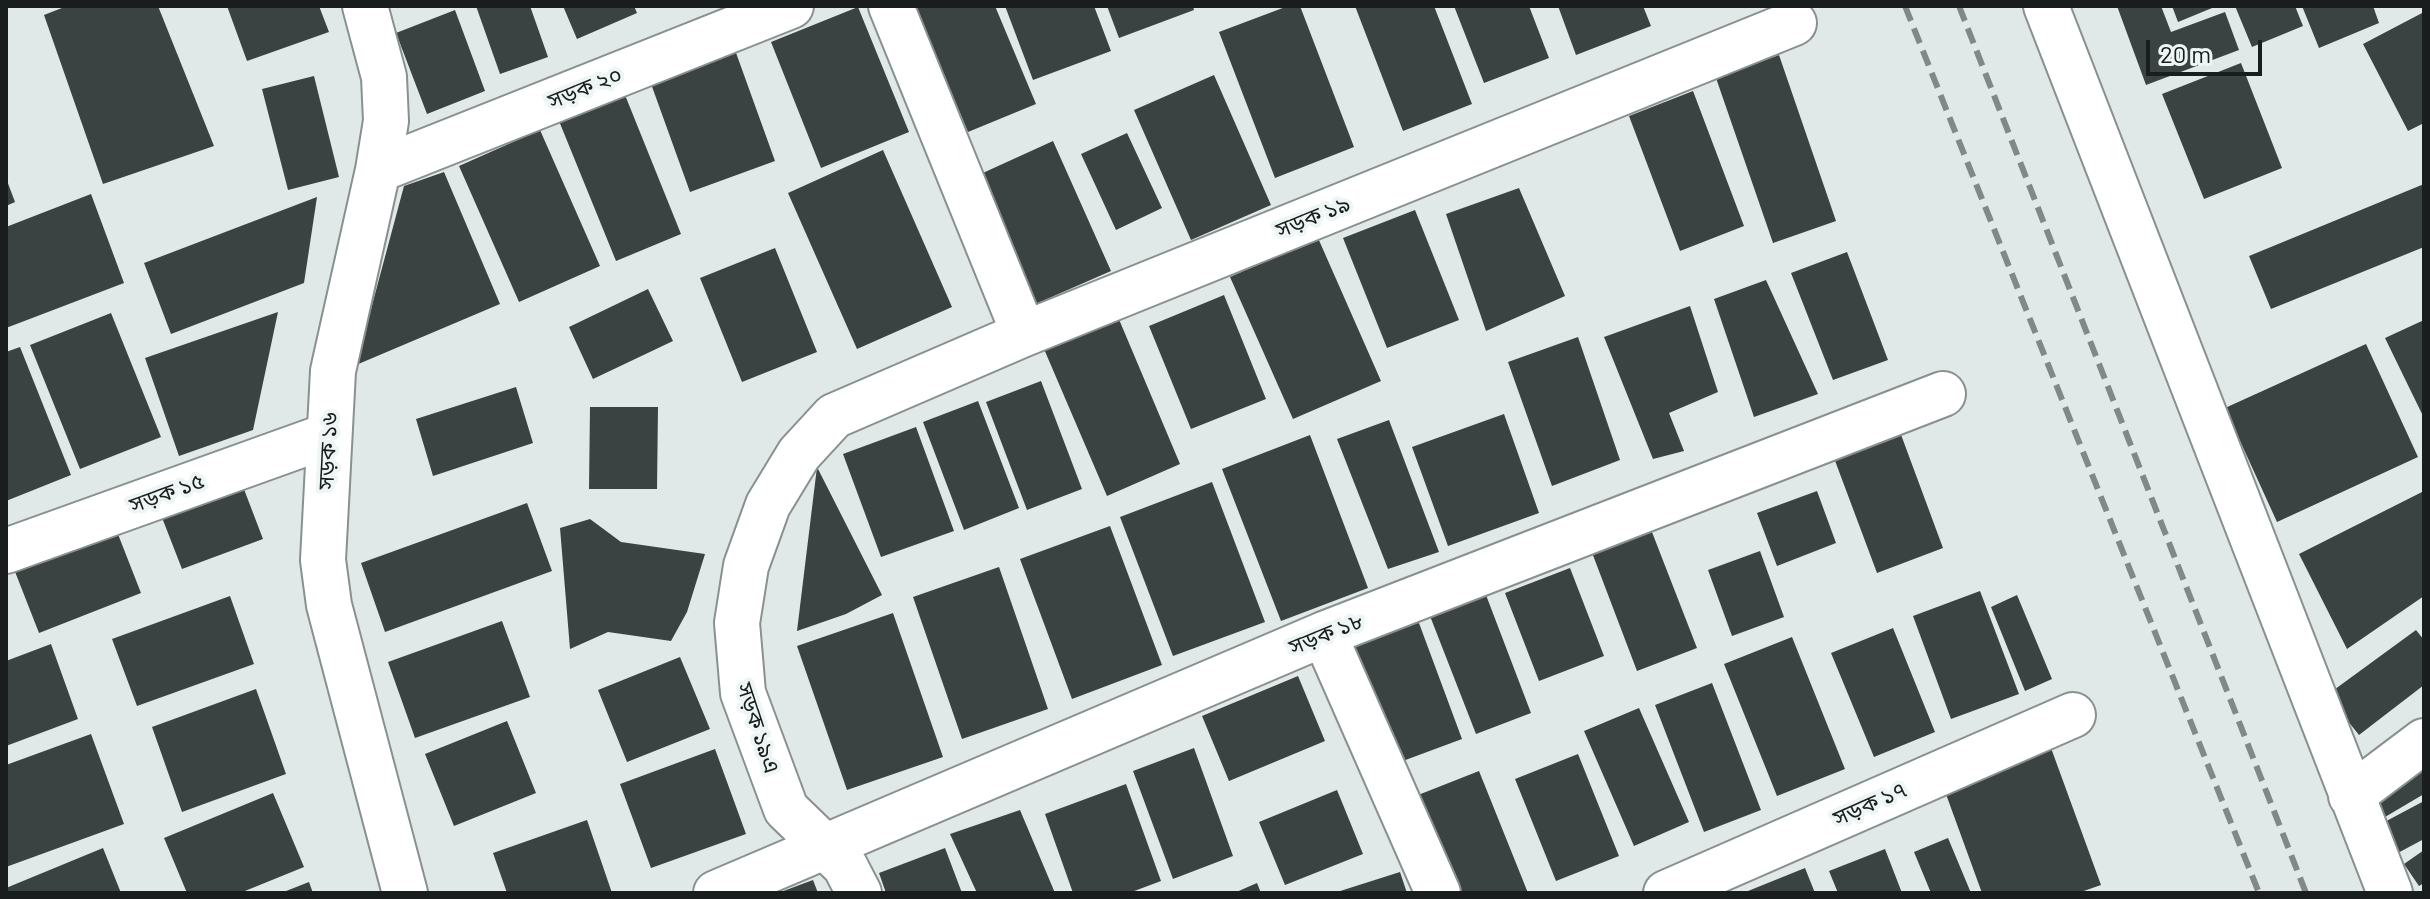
<!DOCTYPE html>
<meta charset="utf-8">
<style>
body{margin:0}
#map{position:relative;width:2430px;height:899px;overflow:hidden;background:#e0e9e8;font-family:Barlow,sans-serif}
canvas{display:block}
.frame{position:absolute;inset:0;border:8px solid #1a1d1d;pointer-events:none}
.scale{position:absolute;left:2146px;top:40px;width:116px;height:36px;box-sizing:border-box;border:4px solid #1a1d1d;border-top:0;padding-left:10px;font-size:24px;line-height:28px;white-space:nowrap;color:#1a1d1d;-webkit-text-stroke:6px #edf6f5;paint-order:stroke}
</style>
<div id="map">
<canvas width="2430" height="899"></canvas>
<div class="frame"></div>
<div class="scale">20 m</div>
</div>
<script>
const context = document.querySelector('canvas').getContext('2d');
context.lineJoin = 'round';
function paint(path, color) {
  context.fillStyle = color;
  context.fill(path, 'evenodd');
}
function trace(path, color, width, dash) {
  context.strokeStyle = color;
  context.lineWidth = width;
  context.lineCap = dash ? 'butt' : 'round';
  context.setLineDash(dash || []);
  context.stroke(path);
}
function write(font, color, halo, rows, align = 'center') {
  context.font = font + ' Barlow,"Noto Sans Bengali",sans-serif';
  context.lineWidth = 8;
  context.setLineDash([]);
  context.textBaseline = 'middle';
  context.strokeStyle = halo;
  context.fillStyle = color;
  for (const [text, x, y, turn = 0] of rows) {
    context.save();
    context.translate(x, y);
    context.rotate((+turn || 0) * Math.PI / 180);
    context.textAlign = isNaN(turn) ? turn : align;
    if (halo) context.strokeText(text, 0, 0);
    context.fillText(text, 0, 0);
    context.restore();
  }
}
paint(new Path2D(`
 M 67,6 L 158,6 L 214,146 L 103,184 L 44,15 Z
 M 227,6 L 319,6 L 329,32 L 247,61 Z
 M 476,6 L 530,6 L 548,57 L 500,74 Z
 M 563,6 L 634,6 L 637,13 L 577,39 Z
 M 915,6 L 995,6 L 1036,104 L 968,132 Z
 M 1005,6 L 1094,6 L 1111,51 L 1033,80 Z
 M 1107,6 L 1193,6 L 1194,10 L 1119,38 Z
 M 1288,6 L 1300,6 L 1354,147 L 1275,178 L 1219,32 Z
 M 1355,6 L 1434,6 L 1472,104 L 1403,131 Z
 M 1454,6 L 1529,6 L 1549,58 L 1484,83 Z
 M 1558,6 L 1643,6 L 1651,26 L 1576,55 Z
 M 2117,6 L 2161,6 L 2171,32 L 2225,12 L 2239,50 L 2146,85 Z
 M 2172,6 L 2217,6 L 2178,22 Z
 M 2235,6 L 2295,6 L 2303,26 L 2252,47 Z
 M 2302,6 L 2373,6 L 2379,23 L 2319,48 Z
 M 858,7 L 909,132 L 821,168 L 771,42 Z
 M 455,10 L 485,91 L 427,114 L 396,33 Z
 M 2424,12 L 2424,123 L 2408,131 L 2363,44 Z
 M 735,50 L 775,161 L 690,192 L 650,81 Z
 M 1779,55 L 1836,221 L 1773,243 L 1716,78 Z
 M 2241,63 L 2282,168 L 2204,199 L 2162,94 Z
 M 1214,75 L 1271,205 L 1191,240 L 1134,110 Z
 M 314,76 L 339,177 L 288,190 L 262,89 Z
 M 1693,91 L 1744,226 L 1680,251 L 1629,116 Z
 M 625,95 L 681,234 L 616,261 L 559,121 Z
 M 540,130 L 600,266 L 519,302 L 459,166 Z
 M 1127,133 L 1162,208 L 1116,230 L 1081,154 Z
 M 1053,141 L 1111,271 L 1031,306 L 974,177 Z
 M 883,150 L 952,307 L 857,349 L 788,193 Z
 M 444,172 L 500,304 L 356,365 L 404,186 Z
 M 6,178 L 15,202 L 6,206 Z
 M 2424,184 L 2424,247 L 2271,309 L 2249,256 Z
 M 1519,188 L 1565,296 L 1486,331 L 1446,214 Z
 M 91,194 L 124,283 L 6,328 L 6,227 Z
 M 317,197 L 304,283 L 171,334 L 144,263 Z
 M 1415,210 L 1459,320 L 1387,348 L 1343,238 Z
 M 1318,238 L 1381,381 L 1293,419 L 1230,277 Z
 M 775,248 L 817,352 L 742,382 L 700,278 Z
 M 1847,252 L 1888,360 L 1833,380 L 1791,273 Z
 M 1766,280 L 1818,394 L 1754,417 L 1714,299 Z
 M 648,289 L 673,341 L 593,379 L 569,327 Z
 M 1224,295 L 1266,399 L 1191,429 L 1149,326 Z
 M 1690,306 L 1718,392 L 1669,413 L 1684,451 L 1653,459 L 1604,337 Z
 M 278,312 L 253,430 L 179,456 L 145,358 Z
 M 111,313 L 161,437 L 80,469 L 30,345 Z
 M 1118,317 L 1180,464 L 1107,496 L 1044,349 Z
 M 2424,320 L 2424,418 L 2385,338 Z
 M 1578,337 L 1620,460 L 1552,486 L 1508,362 Z
 M 2366,344 L 2418,457 L 2277,522 L 2225,408 Z
 M 20,347 L 71,475 L 6,501 L 6,352 Z
 M 1041,381 L 1082,489 L 1027,510 L 986,402 Z
 M 516,387 L 533,443 L 433,476 L 416,419 Z
 M 978,401 L 1019,508 L 964,530 L 923,422 Z
 M 590,407 L 658,407 L 657,489 L 589,489 Z
 M 1504,414 L 1539,513 L 1448,546 L 1412,447 Z
 M 1389,420 L 1439,552 L 1388,569 L 1337,439 Z
 M 916,427 L 954,531 L 881,557 L 843,454 Z
 M 1900,432 L 1943,548 L 1877,573 L 1834,458 Z
 M 1310,435 L 1368,588 L 1281,621 L 1222,469 Z
 M 817,467 L 882,595 L 846,614 L 797,631 Z
 M 1212,482 L 1265,622 L 1173,656 L 1120,517 Z
 M 242,484 L 263,539 L 182,569 L 161,515 Z
 M 1817,491 L 1836,543 L 1777,566 L 1757,513 Z
 M 2424,491 L 2424,596 L 2347,649 L 2299,554 Z
 M 527,503 L 552,571 L 385,632 L 361,563 Z
 M 590,519 L 621,542 L 705,554 L 687,612 L 671,641 L 608,632 L 570,649 L 560,528 Z
 M 114,524 L 141,593 L 39,633 L 12,564 Z
 M 1110,526 L 1162,665 L 1072,699 L 1020,559 Z
 M 1650,527 L 1697,648 L 1637,671 L 1591,550 Z
 M 1760,551 L 1784,617 L 1732,636 L 1708,570 Z
 M 999,567 L 1048,709 L 962,739 L 913,597 Z
 M 1570,568 L 1604,656 L 1539,681 L 1505,593 Z
 M 1980,591 L 2019,694 L 1951,719 L 1913,616 Z
 M 1486,595 L 1531,713 L 1476,734 L 1430,616 Z
 M 2017,595 L 2052,679 L 2025,691 L 1991,607 Z
 M 230,596 L 254,664 L 137,706 L 112,639 Z
 M 893,613 L 943,757 L 847,790 L 797,646 Z
 M 1416,615 L 1462,739 L 1392,765 L 1346,641 Z
 M 502,621 L 530,697 L 415,738 L 388,662 Z
 M 1893,628 L 1935,732 L 1874,757 L 1831,653 Z
 M 2416,630 L 2424,640 L 2424,685 L 2359,735 L 2327,695 Z
 M 1792,637 L 1845,769 L 1777,796 L 1724,664 Z
 M 51,644 L 78,719 L 6,746 L 6,661 Z
 M 680,657 L 710,729 L 627,762 L 598,690 Z
 M 1298,676 L 1325,741 L 1229,781 L 1202,716 Z
 M 1712,683 L 1761,810 L 1704,832 L 1655,705 Z
 M 256,689 L 286,774 L 182,812 L 152,727 Z
 M 1639,708 L 1689,822 L 1634,846 L 1584,731 Z
 M 507,721 L 536,793 L 454,826 L 425,754 Z
 M 91,734 L 124,824 L 6,867 L 6,765 Z
 M 1194,748 L 1233,856 L 1173,879 L 1133,771 Z
 M 2051,748 L 2101,885 L 2078,893 L 1982,893 L 1943,786 Z
 M 715,749 L 746,834 L 651,868 L 620,784 Z
 M 1578,754 L 1619,856 L 1556,881 L 1515,779 Z
 M 2424,762 L 2424,794 L 2385,817 L 2371,794 Z
 M 1479,771 L 1528,893 L 1451,893 L 1413,797 Z
 M 1126,784 L 1161,881 L 1129,893 L 1073,893 L 1045,814 Z
 M 1337,790 L 1363,854 L 1285,885 L 1259,822 Z
 M 273,793 L 304,867 L 240,893 L 187,893 L 164,838 Z
 M 2424,801 L 2424,839 L 2394,855 L 2377,826 Z
 M 1020,810 L 1055,893 L 977,893 L 950,834 Z
 M 587,820 L 612,893 L 507,893 L 493,853 Z
 M 1948,838 L 1971,893 L 1931,893 L 1914,852 Z
 M 103,848 L 121,893 L 6,893 L 6,888 Z
 M 945,848 L 962,893 L 886,893 L 879,873 Z
 M 1885,849 L 1902,893 L 1838,893 L 1829,871 Z
 M 2424,850 L 2424,883 L 2419,886 L 2404,864 Z
 M 1805,868 L 1815,893 L 1743,893 Z
 M 1400,872 L 1407,893 L 1337,893 L 1337,892 Z
 M 813,880 L 818,893 L 778,893 Z
 M 309,882 L 313,893 L 281,893 Z
 M 1257,883 L 1261,893 L 1234,893 Z`), '#3b4242');
const minor = new Path2D(`
 M 365,6 L 384,77 L 386,121 L 378,170 L 333,371 L 323,560 L 329,605 L 405,893
 M 891,6 L 1024,334
 M 2046,6 L 2390,893
 M 378,170 L 791,6
 M 6,551 L 329,435
 M 1324,634 L 1438,893
 M 2351,796 L 2424,741
 M 716,893 L 1324,634 L 1943,394
 M 859,893 L 845,866 L 786,809 L 743,693 L 737,623 L 746,566 L 768,505 L 799,454 L 834,416 L 1024,334 L 1794,23
 M 1666,893 L 2073,715`);
trace(minor, '#889090', 48);
trace(minor, '#fff', 44);
trace(new Path2D(`
 M 1905,6 L 2259,893
 M 1959,6 L 2306,893`), '#828888', 6, [16, 8]);
write('22px', '#1a1d1d', '#edf6f5', [
 ["সড়ক ২০",585,88,-22],
 ["সড়ক ১৯",1313,217,-22],
 ["সড়ক ১৬",328,451,-87],
 ["সড়ক ১৫",167,493,-20],
 ["সড়ক ১৮",1326,634,-22],
 ["সড়ক ১৯এ",758,728,72],
 ["সড়ক ১৭",1870,804,-24]
]);
</script>
